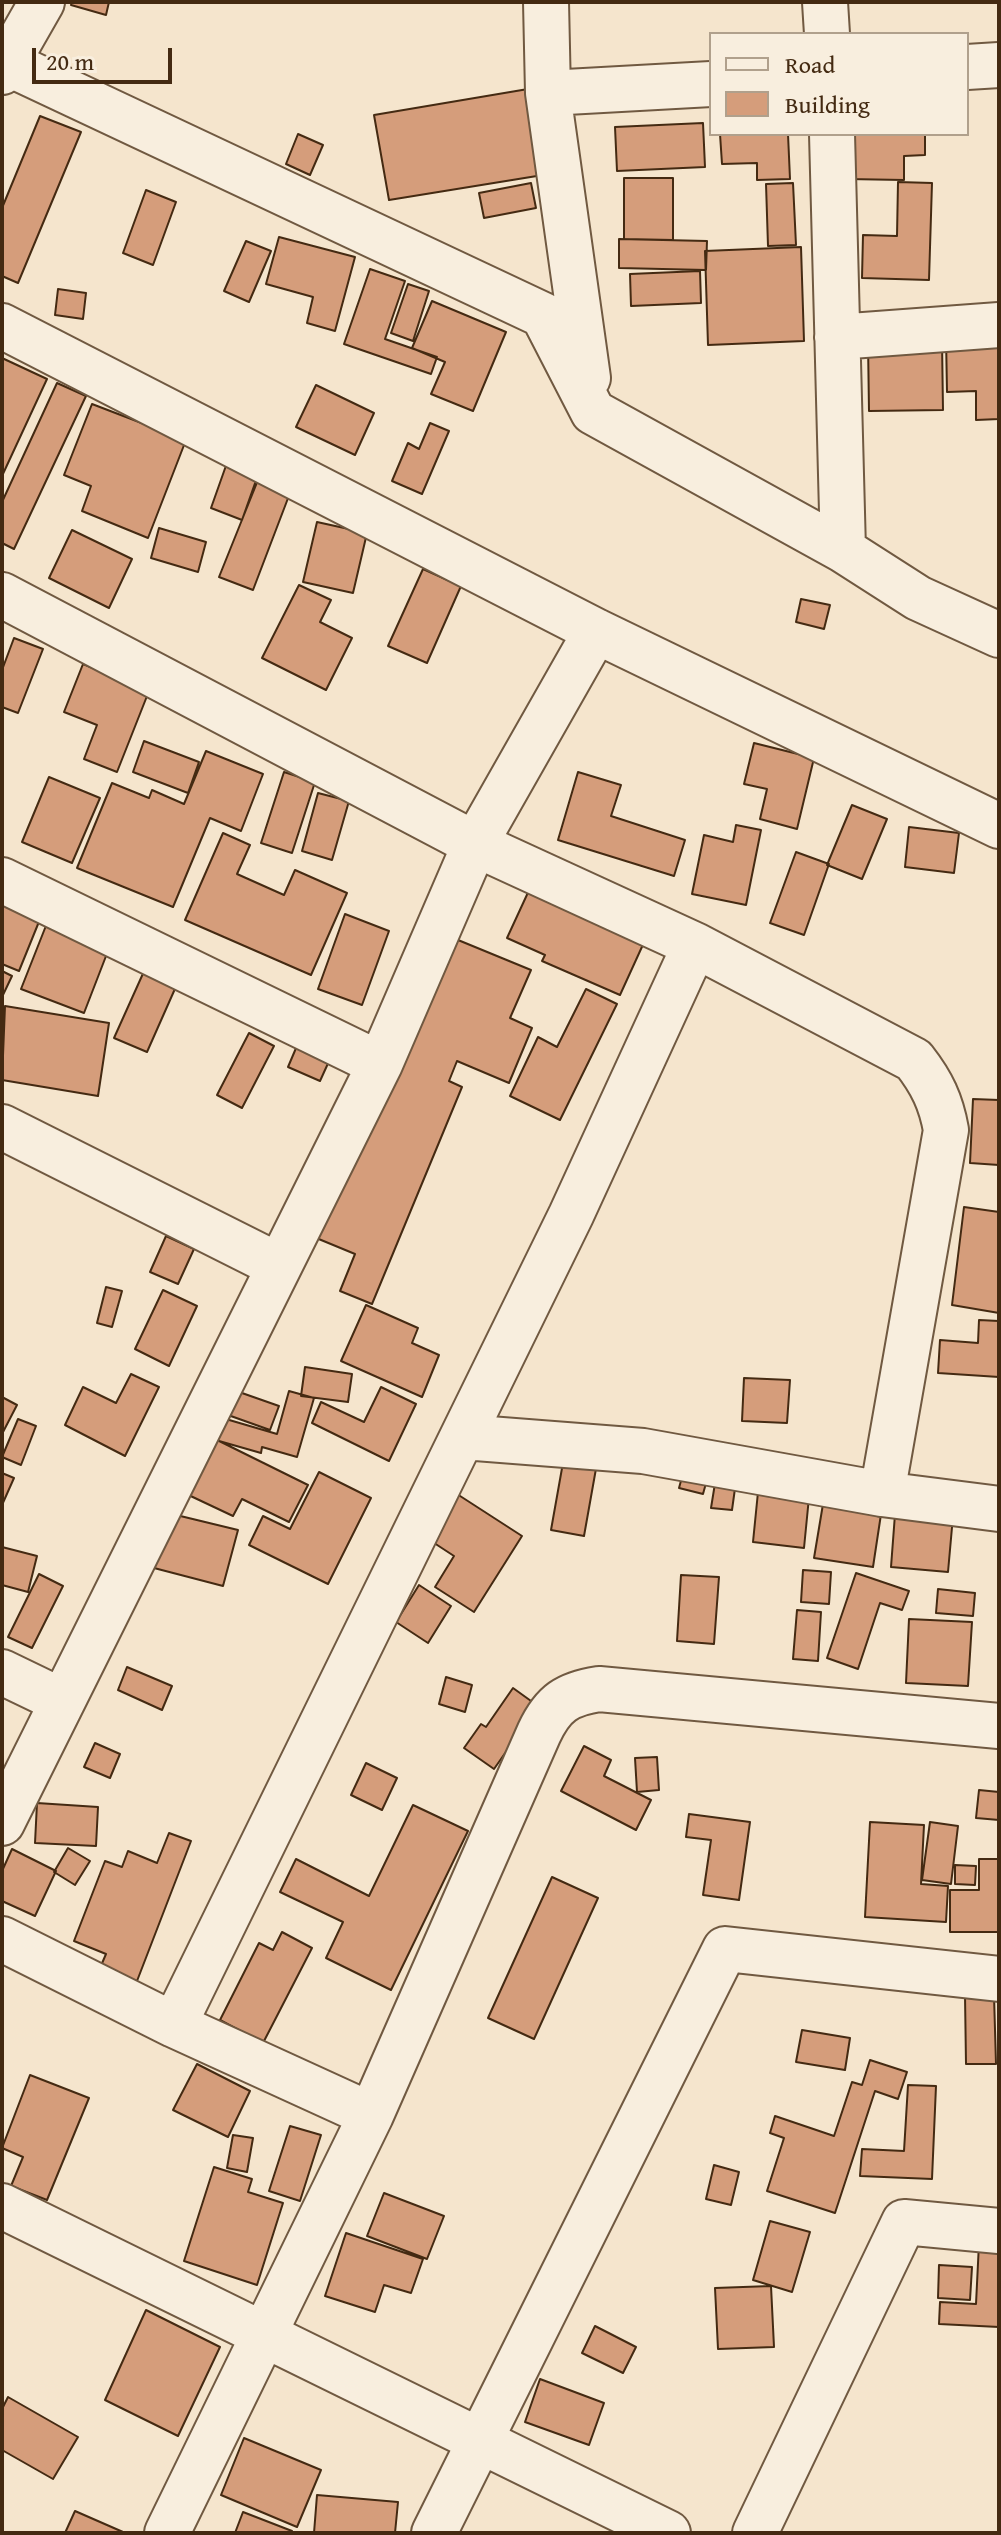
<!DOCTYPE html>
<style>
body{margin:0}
#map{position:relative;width:1001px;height:2535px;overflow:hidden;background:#f5e5cd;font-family:"Gentium Book Plus",serif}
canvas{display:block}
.frame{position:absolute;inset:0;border:4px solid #442a12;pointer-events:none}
.legend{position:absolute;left:709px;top:32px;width:260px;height:104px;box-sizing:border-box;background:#f8eede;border:2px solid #b0a08c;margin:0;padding:10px 14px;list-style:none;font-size:24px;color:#442a12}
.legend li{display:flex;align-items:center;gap:16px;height:40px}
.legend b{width:40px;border:2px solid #b0a08c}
.scale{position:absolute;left:32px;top:48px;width:140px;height:36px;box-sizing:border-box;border:4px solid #442a12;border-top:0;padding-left:10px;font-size:24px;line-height:28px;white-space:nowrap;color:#442a12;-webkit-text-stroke:6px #f8eede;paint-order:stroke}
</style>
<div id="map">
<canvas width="1001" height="2535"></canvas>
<div class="frame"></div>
<ul class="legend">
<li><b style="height:10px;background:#f8eede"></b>Road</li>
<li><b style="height:22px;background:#d59d7b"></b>Building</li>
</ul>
<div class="scale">20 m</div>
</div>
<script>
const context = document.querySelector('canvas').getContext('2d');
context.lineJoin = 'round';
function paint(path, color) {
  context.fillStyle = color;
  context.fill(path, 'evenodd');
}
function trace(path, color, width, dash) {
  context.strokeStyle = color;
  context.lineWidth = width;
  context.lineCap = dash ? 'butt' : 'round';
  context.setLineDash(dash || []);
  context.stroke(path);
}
const building = new Path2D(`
 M 72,2 L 109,2 L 106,15 L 71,5 Z
 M 528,89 L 543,175 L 389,200 L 374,115 Z
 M 40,116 L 81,132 L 18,283 L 2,276 L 2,208 Z
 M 703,123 L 705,167 L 617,171 L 615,127 Z
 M 298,134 L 323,145 L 310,175 L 286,164 Z
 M 720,134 L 788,134 L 790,179 L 757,180 L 757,163 L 722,164 Z
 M 847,134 L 925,134 L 925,155 L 904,156 L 904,180 L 847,179 Z
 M 624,178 L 673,178 L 673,240 L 624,239 Z
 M 898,182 L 932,183 L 929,280 L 862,278 L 863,235 L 897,236 Z
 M 531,183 L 536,208 L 484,218 L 479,193 Z
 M 793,183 L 796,245 L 768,246 L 766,184 Z
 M 146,190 L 176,202 L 153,265 L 123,253 Z
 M 279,237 L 355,257 L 335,331 L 307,323 L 313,297 L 266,284 Z
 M 619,239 L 707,241 L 706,270 L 619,268 Z
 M 246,241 L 271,251 L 249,302 L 224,291 Z
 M 801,247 L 804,341 L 708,345 L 705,251 Z
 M 370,269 L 405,281 L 385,339 L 437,357 L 431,374 L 344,344 Z
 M 700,271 L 701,303 L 631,306 L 630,274 Z
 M 408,284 L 429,291 L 413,341 L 391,333 Z
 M 58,289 L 86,293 L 83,319 L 55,315 Z
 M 432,301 L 506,332 L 473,411 L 431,394 L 445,362 L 412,348 Z
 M 999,336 L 999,419 L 976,420 L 976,391 L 947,392 L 946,337 Z
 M 942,341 L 943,410 L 869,411 L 868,342 Z
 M 2,358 L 47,379 L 2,476 Z
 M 57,383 L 86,396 L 14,549 L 2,543 L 2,502 Z
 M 316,385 L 374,413 L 355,455 L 296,427 Z
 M 92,404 L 186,440 L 148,538 L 82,511 L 91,486 L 64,475 Z
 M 430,423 L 449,431 L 422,494 L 392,481 L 408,443 L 419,449 Z
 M 228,460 L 259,472 L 242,520 L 211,508 Z
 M 258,480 L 290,493 L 253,590 L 219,577 Z
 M 317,522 L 367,533 L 353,593 L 303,582 Z
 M 159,528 L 206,542 L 198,572 L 151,558 Z
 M 72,530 L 132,559 L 109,608 L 49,578 Z
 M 423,569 L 461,586 L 427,663 L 388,646 Z
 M 299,585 L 331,600 L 320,622 L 352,638 L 326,690 L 262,658 Z
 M 801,599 L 830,605 L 824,629 L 796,622 Z
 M 14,638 L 43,649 L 18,713 L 2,707 L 2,670 Z
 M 83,664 L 149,691 L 117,772 L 84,759 L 97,725 L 64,712 Z
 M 144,741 L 199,762 L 188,793 L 133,772 Z
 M 754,743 L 814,758 L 797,829 L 760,819 L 767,789 L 744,784 Z
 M 206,751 L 263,774 L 241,831 L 210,818 L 173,907 L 77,868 L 112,783 L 149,798 L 152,790 L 184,804 Z
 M 284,772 L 315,782 L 292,853 L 261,843 Z
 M 578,772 L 621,785 L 611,816 L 685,840 L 674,876 L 558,840 Z
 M 49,777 L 100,798 L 72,863 L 22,842 Z
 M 318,793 L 349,801 L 332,860 L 302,851 Z
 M 852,805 L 887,819 L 862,879 L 827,865 Z
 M 736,825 L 761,830 L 746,905 L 692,894 L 704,835 L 733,842 Z
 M 909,827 L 959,833 L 954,873 L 905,867 Z
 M 223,833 L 250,845 L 237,874 L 284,895 L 295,870 L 347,893 L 311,975 L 185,920 Z
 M 796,852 L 829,864 L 804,935 L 770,923 Z
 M 2,878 L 49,897 L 19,971 L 2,964 Z
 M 531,886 L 646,938 L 620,995 L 542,961 L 545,955 L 507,938 Z
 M 51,913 L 113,938 L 84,1013 L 21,989 Z
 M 345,914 L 389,931 L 362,1005 L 318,989 Z
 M 441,933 L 531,970 L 510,1018 L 532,1028 L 509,1083 L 457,1061 L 449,1081 L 462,1087 L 372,1304 L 340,1291 L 355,1254 L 309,1235 Z
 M 150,958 L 182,973 L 147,1052 L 114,1038 Z
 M 2,971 L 12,976 L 2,997 Z
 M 586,989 L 617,1004 L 560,1120 L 510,1096 L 538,1037 L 557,1047 Z
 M 5,1006 L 109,1023 L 98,1096 L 2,1080 Z
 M 249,1033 L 274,1046 L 242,1108 L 217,1095 Z
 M 302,1034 L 335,1048 L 320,1081 L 288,1067 Z
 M 973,1099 L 999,1100 L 999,1165 L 970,1163 Z
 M 964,1207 L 999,1212 L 999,1313 L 952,1305 Z
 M 166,1236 L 194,1249 L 178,1284 L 150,1272 Z
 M 106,1287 L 122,1291 L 112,1327 L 97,1323 Z
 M 163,1290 L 197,1306 L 169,1366 L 135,1349 Z
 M 366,1305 L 418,1328 L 412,1343 L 439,1355 L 422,1397 L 341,1361 Z
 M 979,1320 L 999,1321 L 999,1377 L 938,1373 L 940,1340 L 978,1343 Z
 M 305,1367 L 352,1374 L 348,1402 L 301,1396 Z
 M 131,1374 L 159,1387 L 125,1456 L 65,1425 L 83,1387 L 116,1403 Z
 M 744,1378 L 790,1380 L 787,1423 L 742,1421 Z
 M 222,1386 L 279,1406 L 270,1430 L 214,1410 Z
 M 381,1387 L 416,1404 L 389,1461 L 312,1423 L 321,1402 L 364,1422 Z
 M 289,1391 L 314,1398 L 297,1457 L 262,1447 L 261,1453 L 212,1439 L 219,1417 L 277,1434 Z
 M 2,1397 L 17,1405 L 2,1434 Z
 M 18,1419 L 36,1426 L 21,1465 L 2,1457 Z
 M 207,1435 L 308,1485 L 289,1522 L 242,1499 L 233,1516 L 180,1491 Z
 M 564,1457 L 597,1463 L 584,1536 L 551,1530 Z
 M 687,1459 L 711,1465 L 703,1494 L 679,1488 Z
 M 717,1471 L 737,1474 L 732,1510 L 711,1508 Z
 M 319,1472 L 371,1498 L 328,1584 L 249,1545 L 263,1516 L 290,1529 Z
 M 2,1473 L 14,1478 L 2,1505 Z
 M 759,1482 L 810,1487 L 804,1548 L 753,1542 Z
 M 825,1492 L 883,1501 L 873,1567 L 814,1558 Z
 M 457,1494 L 522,1536 L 474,1612 L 435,1587 L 454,1556 L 428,1539 Z
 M 896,1501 L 954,1505 L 948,1572 L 891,1567 Z
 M 168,1513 L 238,1530 L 223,1586 L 154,1568 Z
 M 2,1547 L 37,1556 L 28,1592 L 2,1585 Z
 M 803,1570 L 831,1572 L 829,1604 L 801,1602 Z
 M 856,1573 L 909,1591 L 902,1610 L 880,1603 L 858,1669 L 827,1658 Z
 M 39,1574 L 63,1586 L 32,1648 L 8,1637 Z
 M 681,1575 L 719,1577 L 714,1644 L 677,1641 Z
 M 419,1585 L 451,1606 L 428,1643 L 396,1622 Z
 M 938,1589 L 975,1593 L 973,1616 L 936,1613 Z
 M 797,1610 L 821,1612 L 818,1661 L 793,1659 Z
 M 909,1619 L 972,1622 L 968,1686 L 906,1683 Z
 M 127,1667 L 172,1686 L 162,1710 L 118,1690 Z
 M 446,1677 L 472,1685 L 465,1712 L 439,1704 Z
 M 513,1688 L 538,1706 L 494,1769 L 464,1748 L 481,1724 L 486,1727 Z
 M 95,1743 L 120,1754 L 110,1778 L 84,1767 Z
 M 584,1746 L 611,1760 L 604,1776 L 651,1800 L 636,1830 L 561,1791 Z
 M 657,1757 L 659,1790 L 637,1792 L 635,1758 Z
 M 366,1763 L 397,1778 L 382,1810 L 351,1795 Z
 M 979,1790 L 999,1792 L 999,1820 L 976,1818 Z
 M 37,1803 L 98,1807 L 96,1846 L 35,1843 Z
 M 413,1805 L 468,1831 L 391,1990 L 326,1958 L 343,1922 L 280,1892 L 296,1859 L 369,1896 Z
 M 689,1814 L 750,1822 L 739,1900 L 703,1895 L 711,1840 L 686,1837 Z
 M 870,1822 L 924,1825 L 921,1884 L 948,1886 L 946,1922 L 865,1917 Z
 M 930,1822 L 958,1826 L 951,1884 L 922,1880 Z
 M 169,1833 L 191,1841 L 137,1981 L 100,1968 L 106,1954 L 74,1941 L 105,1861 L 122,1867 L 128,1851 L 157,1863 Z
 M 68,1848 L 90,1861 L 75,1885 L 54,1872 Z
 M 12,1849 L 56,1871 L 35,1916 L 2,1901 L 2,1871 Z
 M 979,1859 L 999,1859 L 999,1932 L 950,1932 L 950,1890 L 979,1890 Z
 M 955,1865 L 976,1866 L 975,1885 L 955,1884 Z
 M 552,1877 L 598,1898 L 534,2039 L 488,2018 Z
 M 282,1932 L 312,1948 L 263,2043 L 220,2020 L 259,1943 L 273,1950 Z
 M 965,1995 L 994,1995 L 996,2064 L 966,2064 Z
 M 802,2030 L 850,2038 L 845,2070 L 796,2062 Z
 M 870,2060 L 907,2072 L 898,2099 L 875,2091 L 835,2213 L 767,2191 L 784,2138 L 770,2133 L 775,2116 L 834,2136 L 852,2082 L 862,2085 Z
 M 197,2064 L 250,2091 L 228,2137 L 173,2110 Z
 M 30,2075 L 89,2098 L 47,2200 L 11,2186 L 23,2157 L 2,2148 Z
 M 908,2085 L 936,2086 L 932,2179 L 860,2176 L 862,2149 L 904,2151 Z
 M 290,2126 L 321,2135 L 300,2201 L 269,2191 Z
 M 233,2135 L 253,2138 L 247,2172 L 227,2168 Z
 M 714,2165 L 739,2172 L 731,2205 L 706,2199 Z
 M 214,2167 L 252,2179 L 248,2192 L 283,2203 L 257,2285 L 184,2261 Z
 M 384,2193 L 444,2216 L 427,2259 L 367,2236 Z
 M 770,2221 L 810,2232 L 792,2292 L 753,2280 Z
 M 346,2233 L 423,2259 L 411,2293 L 384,2285 L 375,2312 L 325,2296 Z
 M 979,2243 L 999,2244 L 999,2327 L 939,2324 L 940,2302 L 976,2304 Z
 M 939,2265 L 972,2267 L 970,2300 L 938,2298 Z
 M 771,2286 L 774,2347 L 718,2349 L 715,2288 Z
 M 146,2310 L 220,2347 L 178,2436 L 105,2400 Z
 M 595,2326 L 636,2347 L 623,2373 L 582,2353 Z
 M 540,2379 L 604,2403 L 589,2445 L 525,2422 Z
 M 8,2397 L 78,2437 L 53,2479 L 2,2450 L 2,2409 Z
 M 244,2438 L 321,2470 L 297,2527 L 221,2495 Z
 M 317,2495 L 398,2502 L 395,2533 L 314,2533 Z
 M 75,2511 L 123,2532 L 123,2533 L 65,2533 Z
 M 243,2512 L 292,2531 L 291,2533 L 235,2533 Z`);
paint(building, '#d59d7b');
trace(building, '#442a12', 2);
const street = new Path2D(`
 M 546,2 L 548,93 L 588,378
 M 825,2 L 827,34
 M 7,63 L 543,315 L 593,412 L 843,550 L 918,598 L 999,635
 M 967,67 L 999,65
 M 2,72 L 42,2
 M 548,93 L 711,84
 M 832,134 L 843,550
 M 2,326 L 596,631 L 999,826
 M 837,337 L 999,325
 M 2,595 L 475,844 L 695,945 L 914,1060 C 932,1083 941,1102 946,1130 L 882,1494
 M 2,880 L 380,1064
 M 2,1127 L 279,1266
 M 463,1437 L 643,1451 L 882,1494 L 999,1509
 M 2,1672 L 62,1701
 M 2,1823 L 380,1064 L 475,844 L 596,631
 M 2,1939 L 174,2025 L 371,2115
 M 174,2025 L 571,1215 L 695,945
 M 2,2206 L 668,2533
 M 167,2533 L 371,2115 L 539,1733 C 553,1703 567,1694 599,1689 L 999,1726
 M 434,2533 L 725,1949 L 999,1979
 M 755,2533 L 904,2222 L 999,2231`);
trace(street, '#705941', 48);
trace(street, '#f8eede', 44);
</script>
